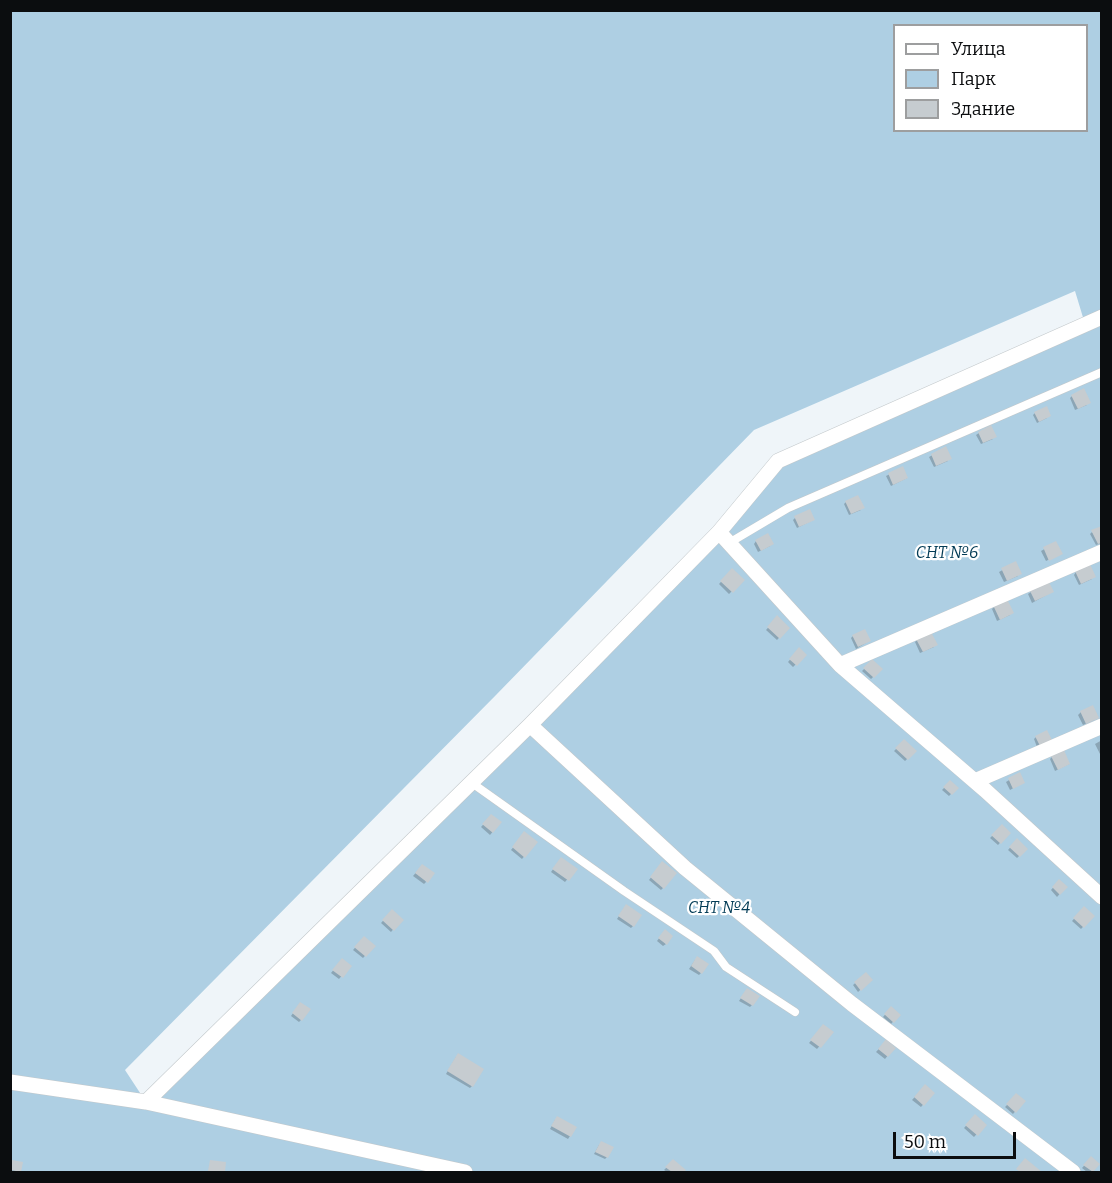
<!DOCTYPE html>
<meta charset="utf-8">
<style>
body{margin:0}
#map{position:relative;width:1112px;height:1183px;overflow:hidden;background:#eff5f9;font-family:Bitter,serif}
canvas{display:block}
.frame{position:absolute;inset:0;border:12px solid #0b0d0f;pointer-events:none}
.legend{position:absolute;left:893px;top:24px;width:195px;height:108px;box-sizing:border-box;background:#fff;border:2px solid #9d9e9f;margin:0;padding:8px 10px;list-style:none;font-size:18px;color:#0b0d0f}
.legend li{display:flex;align-items:center;gap:12px;height:30px}
.legend b{width:30px;border:2px solid #9d9e9f}
.scale{position:absolute;left:893px;top:1132px;width:123px;height:27px;box-sizing:border-box;border:3px solid #0b0d0f;border-top:0;padding-left:8px;font-size:18px;line-height:21px;white-space:nowrap;color:#0b0d0f;-webkit-text-stroke:4px #fff;paint-order:stroke}
</style>
<div id="map">
<canvas width="1112" height="1183"></canvas>
<div class="frame"></div>
<ul class="legend">
<li><b style="height:8px;background:#fff"></b>Улица</li>
<li><b style="height:16px;background:#aecfe3"></b>Парк</li>
<li><b style="height:16px;background:#c6ccd0"></b>Здание</li>
</ul>
<div class="scale">50 m</div>
</div>
<script>
const context = document.querySelector('canvas').getContext('2d');
context.lineJoin = 'round';
function paint(path, color) {
  context.fillStyle = color;
  context.fill(path, 'evenodd');
}
function trace(path, color, width, dash) {
  context.strokeStyle = color;
  context.lineWidth = width;
  context.lineCap = dash ? 'butt' : 'round';
  context.setLineDash(dash || []);
  context.stroke(path);
}
function write(font, color, halo, rows, align = 'center') {
  context.font = font + ' Bitter,serif';
  context.lineWidth = 4.5;
  context.setLineDash([]);
  context.textBaseline = 'middle';
  context.strokeStyle = halo;
  context.fillStyle = color;
  for (const [text, x, y, turn = 0] of rows) {
    context.save();
    context.translate(x, y);
    context.rotate((+turn || 0) * Math.PI / 180);
    context.textAlign = isNaN(turn) ? turn : align;
    if (halo) context.strokeText(text, 0, 0);
    context.fillText(text, 0, 0);
    context.restore();
  }
}
paint(new Path2D(`
 M 10,11 L 1101,11 L 1101,1172 L 11,1172 ZM 894,26 L 1086,26 L 1086,130 L 894,130 ZM 1075,291 L 1085,324 L 778,461 L 530,725 L 146,1102 L 125,1070 L 496,695 L 754,430 Z`), '#aecfe3');
paint(new Path2D(`
 M 1072,396 L 1087,405 L 1075,410 L 1070,398 Z
 M 1035,413 L 1047,418 L 1037,423 L 1033,415 Z
 M 979,433 L 993,439 L 981,444 L 976,435 Z
 M 945,448 L 948,461 L 934,467 L 929,457 Z
 M 902,468 L 907,478 L 891,486 L 886,476 Z
 M 846,502 L 861,510 L 849,515 L 844,504 Z
 M 795,518 L 813,520 L 797,528 L 793,520 Z
 M 1092,532 L 1102,543 L 1096,545 L 1090,534 Z
 M 756,541 L 770,546 L 758,552 L 754,544 Z
 M 1055,543 L 1060,554 L 1046,561 L 1041,551 Z
 M 1015,563 L 1018,576 L 1004,582 L 999,572 Z
 M 732,570 L 743,580 L 729,594 L 719,584 Z
 M 1076,572 L 1092,579 L 1079,585 L 1074,575 Z
 M 1031,592 L 1052,592 L 1032,603 L 1028,594 Z
 M 994,607 L 1010,615 L 997,621 L 992,609 Z
 M 777,618 L 788,628 L 777,640 L 766,630 Z
 M 853,636 L 869,641 L 856,649 L 851,638 Z
 M 917,640 L 934,647 L 920,653 L 915,642 Z
 M 799,649 L 805,655 L 793,667 L 788,662 Z
 M 872,661 L 881,669 L 871,679 L 862,671 Z
 M 1081,712 L 1094,720 L 1083,725 L 1078,715 Z
 M 1036,737 L 1050,740 L 1037,747 L 1034,739 Z
 M 1102,740 L 1102,753 L 1100,754 L 1095,744 Z
 M 904,741 L 915,751 L 905,761 L 894,751 Z
 M 1052,757 L 1069,764 L 1055,771 L 1050,759 Z
 M 1019,774 L 1023,783 L 1010,790 L 1006,782 Z
 M 950,782 L 957,788 L 949,796 L 942,790 Z
 M 491,816 L 500,823 L 490,835 L 481,827 Z
 M 1002,826 L 1009,833 L 998,845 L 990,838 Z
 M 525,833 L 536,842 L 522,859 L 511,850 Z
 M 1017,840 L 1026,849 L 1017,858 L 1008,850 Z
 M 559,861 L 575,870 L 565,882 L 551,872 Z
 M 660,866 L 663,888 L 661,890 L 649,880 Z
 M 420,868 L 426,882 L 424,884 L 413,876 Z
 M 1059,881 L 1066,887 L 1057,897 L 1051,890 Z
 M 624,908 L 633,926 L 631,928 L 617,919 Z
 M 1084,908 L 1093,916 L 1081,929 L 1072,921 Z
 M 392,911 L 401,920 L 391,932 L 381,923 Z
 M 663,933 L 666,944 L 663,946 L 657,941 Z
 M 364,938 L 374,946 L 363,958 L 353,950 Z
 M 695,960 L 701,973 L 699,975 L 689,969 Z
 M 340,962 L 350,966 L 339,979 L 331,973 Z
 M 866,974 L 871,980 L 858,992 L 853,985 Z
 M 745,992 L 752,1005 L 750,1007 L 739,1001 Z
 M 298,1006 L 301,1020 L 299,1022 L 291,1016 Z
 M 891,1008 L 899,1015 L 891,1024 L 883,1017 Z
 M 824,1026 L 832,1032 L 817,1049 L 809,1043 Z
 M 886,1041 L 894,1048 L 885,1059 L 876,1052 Z
 M 456,1057 L 472,1086 L 470,1088 L 446,1074 Z
 M 925,1086 L 933,1093 L 921,1107 L 912,1100 Z
 M 1017,1095 L 1024,1101 L 1013,1114 L 1005,1107 Z
 M 975,1116 L 985,1125 L 974,1137 L 964,1128 Z
 M 555,1120 L 570,1136 L 568,1139 L 550,1129 Z
 M 599,1145 L 607,1157 L 605,1159 L 594,1154 Z
 M 1091,1158 L 1098,1164 L 1091,1172 L 1087,1172 L 1082,1168 Z
 M 673,1161 L 684,1171 L 682,1172 L 667,1172 L 664,1170 Z
 M 13,1162 L 20,1171 L 18,1172 L 10,1172 L 11,1164 Z`), '#0003');
paint(new Path2D(`
 M 1084,388 L 1091,403 L 1078,409 L 1071,395 Z
 M 1047,406 L 1051,416 L 1039,422 L 1034,412 Z
 M 991,425 L 997,437 L 983,443 L 978,432 Z
 M 946,446 L 952,459 L 936,466 L 931,454 Z
 M 903,466 L 908,478 L 893,485 L 888,473 Z
 M 858,495 L 865,508 L 851,514 L 845,501 Z
 M 810,509 L 815,520 L 799,527 L 794,516 Z
 M 1102,526 L 1102,543 L 1098,544 L 1091,530 Z
 M 768,533 L 774,544 L 761,551 L 755,540 Z
 M 1056,541 L 1063,554 L 1049,561 L 1043,547 Z
 M 1016,561 L 1022,574 L 1007,581 L 1001,568 Z
 M 1090,564 L 1096,577 L 1081,584 L 1075,571 Z
 M 732,568 L 745,580 L 733,593 L 720,581 Z
 M 1049,582 L 1054,592 L 1035,601 L 1030,591 Z
 M 1007,599 L 1014,613 L 1000,620 L 993,605 Z
 M 777,615 L 790,628 L 780,639 L 767,627 Z
 M 865,629 L 871,641 L 858,647 L 852,635 Z
 M 931,632 L 938,645 L 923,652 L 916,639 Z
 M 799,647 L 807,655 L 797,666 L 789,659 Z
 M 872,659 L 883,669 L 874,678 L 863,668 Z
 M 1093,705 L 1099,718 L 1086,724 L 1080,711 Z
 M 1047,730 L 1052,740 L 1040,746 L 1035,736 Z
 M 904,739 L 917,751 L 908,760 L 895,748 Z
 M 1064,750 L 1070,764 L 1058,770 L 1051,756 Z
 M 1020,772 L 1025,783 L 1013,789 L 1008,778 Z
 M 950,780 L 959,788 L 952,795 L 943,787 Z
 M 491,814 L 502,822 L 493,833 L 482,824 Z
 M 1002,824 L 1011,833 L 1001,844 L 991,835 Z
 M 524,831 L 538,842 L 525,858 L 512,847 Z
 M 1017,838 L 1028,849 L 1020,857 L 1009,847 Z
 M 561,857 L 578,869 L 569,881 L 552,869 Z
 M 662,861 L 677,873 L 664,889 L 650,877 Z
 M 422,864 L 435,873 L 428,883 L 415,873 Z
 M 1059,879 L 1068,887 L 1060,895 L 1052,887 Z
 M 626,904 L 642,915 L 634,927 L 618,916 Z
 M 1084,906 L 1095,916 L 1084,928 L 1073,918 Z
 M 392,909 L 404,920 L 394,931 L 382,920 Z
 M 665,929 L 673,936 L 667,945 L 658,938 Z
 M 364,936 L 376,946 L 366,957 L 354,947 Z
 M 697,956 L 709,964 L 702,974 L 691,966 Z
 M 342,958 L 352,966 L 343,978 L 332,970 Z
 M 866,972 L 873,980 L 861,991 L 854,982 Z
 M 747,988 L 760,996 L 753,1006 L 740,998 Z
 M 300,1002 L 311,1009 L 302,1021 L 292,1013 Z
 M 891,1006 L 901,1015 L 894,1023 L 884,1014 Z
 M 823,1024 L 834,1032 L 821,1048 L 810,1040 Z
 M 886,1039 L 896,1048 L 888,1057 L 878,1049 Z
 M 458,1053 L 484,1069 L 473,1087 L 447,1071 Z
 M 925,1084 L 935,1093 L 924,1106 L 914,1097 Z
 M 1016,1093 L 1026,1101 L 1016,1113 L 1006,1104 Z
 M 975,1114 L 987,1125 L 978,1136 L 965,1125 Z
 M 557,1116 L 577,1127 L 571,1137 L 551,1126 Z
 M 601,1141 L 614,1147 L 608,1158 L 595,1152 Z
 M 1091,1156 L 1100,1164 L 1093,1172 L 1083,1165 Z
 M 1025,1158 L 1042,1172 L 1020,1172 L 1016,1169 Z
 M 673,1159 L 686,1170 L 684,1172 L 672,1172 L 665,1167 Z
 M 12,1160 L 23,1162 L 21,1172 L 11,1170 Z
 M 210,1160 L 226,1162 L 225,1172 L 208,1171 Z`), '#c6ccd0');
const service = new Path2D(`
 M 729,543 L 788,508 L 1102,372
 M 472,783 L 624,891 L 714,951 L 726,967 L 795,1012`);
const minor = new Path2D(`
 M 719,532 L 840,665 L 985,790 L 1102,897
 M 840,665 L 1102,552
 M 530,725 L 685,868 L 852,1004 L 1073,1172
 M 975,781 L 1102,726
 M 10,1082 L 146,1102 L 465,1172
 M 146,1102 L 530,725 L 719,532 L 778,461 L 1102,317`);
trace(service, '#c2c8cb', 9);
trace(minor, '#c2c8cb', 16);
trace(service, '#fff', 8);
trace(minor, '#fff', 15);
write('italic 16px', '#033c56', '#fff', [
 ["СНТ №6",947,554],
 ["СНТ №4",719,909]
]);
</script>
